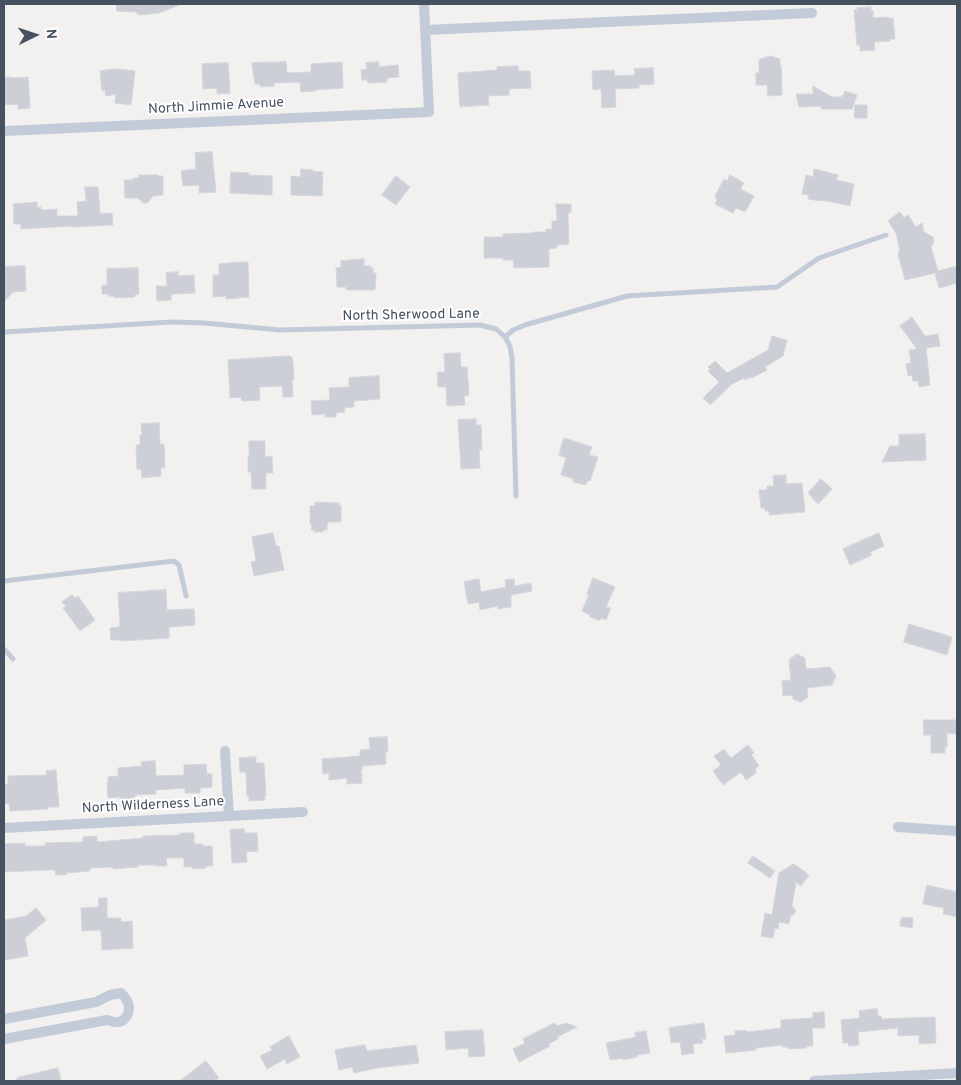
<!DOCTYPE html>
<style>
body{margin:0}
#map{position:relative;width:961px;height:1085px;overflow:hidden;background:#f3f0f0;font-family:Overpass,sans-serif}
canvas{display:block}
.frame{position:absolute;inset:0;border:5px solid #465260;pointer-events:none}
.north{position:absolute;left:10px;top:10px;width:50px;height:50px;-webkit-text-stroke:4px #fff;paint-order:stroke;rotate:86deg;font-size:14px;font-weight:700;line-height:20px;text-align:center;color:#465260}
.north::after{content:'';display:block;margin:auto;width:18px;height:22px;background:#465260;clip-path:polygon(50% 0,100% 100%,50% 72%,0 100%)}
</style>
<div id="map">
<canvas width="961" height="1085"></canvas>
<div class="frame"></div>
<div class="north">N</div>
</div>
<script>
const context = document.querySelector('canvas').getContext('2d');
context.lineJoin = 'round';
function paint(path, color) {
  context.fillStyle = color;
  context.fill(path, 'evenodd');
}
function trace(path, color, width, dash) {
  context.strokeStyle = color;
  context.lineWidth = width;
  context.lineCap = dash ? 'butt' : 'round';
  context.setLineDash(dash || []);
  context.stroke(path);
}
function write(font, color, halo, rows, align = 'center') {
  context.font = font + ' Overpass,sans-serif';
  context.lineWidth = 4;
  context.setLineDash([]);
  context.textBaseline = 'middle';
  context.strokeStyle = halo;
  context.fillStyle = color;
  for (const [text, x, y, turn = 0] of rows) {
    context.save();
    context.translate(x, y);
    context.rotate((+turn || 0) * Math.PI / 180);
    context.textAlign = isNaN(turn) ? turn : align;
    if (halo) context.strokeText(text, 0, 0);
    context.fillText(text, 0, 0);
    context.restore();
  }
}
const building = new Path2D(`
 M 117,4 L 182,4 L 159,13 L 139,15 L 136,12 L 117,11 Z
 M 871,7 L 871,10 L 873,11 L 873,18 L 888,17 L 888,18 L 893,18 L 895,39 L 890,39 L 890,41 L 874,42 L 875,50 L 860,51 L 860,44 L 857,45 L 854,10 L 857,10 L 857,8 Z
 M 770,56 L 780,59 L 780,66 L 781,66 L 782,95 L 768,96 L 767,85 L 756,85 L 756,73 L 759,73 L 759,60 Z
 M 286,62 L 287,73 L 311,72 L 311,64 L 342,62 L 343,88 L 315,90 L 315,91 L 301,92 L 300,82 L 274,83 L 274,86 L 260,87 L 260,84 L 255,84 L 252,63 Z
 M 379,62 L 379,67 L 398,65 L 399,77 L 387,78 L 387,82 L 368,83 L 367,80 L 362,80 L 361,70 L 367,69 L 366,63 Z
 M 228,63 L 230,93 L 217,94 L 217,88 L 203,89 L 202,64 Z
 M 518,66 L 519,71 L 530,71 L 531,88 L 509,89 L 509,95 L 488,96 L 489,105 L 460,107 L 458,73 L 497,70 L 497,67 Z
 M 653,68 L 654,84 L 639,85 L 639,88 L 615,89 L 616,107 L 602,108 L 601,89 L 593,90 L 592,71 L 614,70 L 615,76 L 635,75 L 634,69 Z
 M 118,69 L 135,71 L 131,105 L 115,103 L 116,94 L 106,96 L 105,90 L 102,91 L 100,71 Z
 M 12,77 L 13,78 L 28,77 L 30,108 L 18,109 L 18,104 L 4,105 L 4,78 Z
 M 813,86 L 832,97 L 842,97 L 845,91 L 857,95 L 852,109 L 821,109 L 821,106 L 799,107 L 796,94 L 813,94 Z
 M 855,105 L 867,105 L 867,118 L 855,118 Z
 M 212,152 L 216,192 L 199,193 L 199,185 L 183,186 L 181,171 L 196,169 L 195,153 Z
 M 301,169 L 313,170 L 313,171 L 323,172 L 322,196 L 291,195 L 291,176 L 300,177 Z
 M 814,169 L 838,175 L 836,180 L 854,184 L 850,206 L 822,200 L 821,201 L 808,199 L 809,195 L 802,194 L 806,175 L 813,177 Z
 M 231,172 L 249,173 L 249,175 L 272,176 L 272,195 L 230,193 Z
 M 139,175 L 158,175 L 158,176 L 163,176 L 163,195 L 153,196 L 147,203 L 143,203 L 138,198 L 125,198 L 124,180 L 133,180 L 133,178 L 139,178 Z
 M 730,175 L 744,183 L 740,189 L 754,196 L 745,212 L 736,208 L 733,213 L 715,204 L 717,201 L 715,196 L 724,179 L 727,181 Z
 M 396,176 L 410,187 L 396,205 L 382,195 Z
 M 85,187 L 98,187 L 100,214 L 112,213 L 113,225 L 72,227 L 72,226 L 21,229 L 21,224 L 14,224 L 13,204 L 37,202 L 37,208 L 41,207 L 41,210 L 57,209 L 57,216 L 78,216 L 77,202 L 86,201 Z
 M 556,204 L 571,204 L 571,213 L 568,213 L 569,244 L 557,245 L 557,248 L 549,249 L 549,267 L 514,268 L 513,260 L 503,260 L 503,258 L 484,258 L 484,237 L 503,237 L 503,234 L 532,233 L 533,232 L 546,232 L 546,229 L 552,229 L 552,221 L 557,221 Z
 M 900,212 L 904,218 L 908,215 L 916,227 L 922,223 L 924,232 L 933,237 L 934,242 L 931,247 L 938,271 L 957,266 L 957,283 L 939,288 L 935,273 L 905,280 L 898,254 L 900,250 L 896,233 L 888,221 Z
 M 364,259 L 364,266 L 371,266 L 371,269 L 373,268 L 373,273 L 376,273 L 375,290 L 346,290 L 346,287 L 337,287 L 336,268 L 341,267 L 341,261 Z
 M 248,262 L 249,297 L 226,299 L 226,296 L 213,297 L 213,275 L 219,275 L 219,264 Z
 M 25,266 L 26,291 L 13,292 L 4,302 L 4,267 Z
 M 138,268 L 139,294 L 135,295 L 134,297 L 120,298 L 120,297 L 115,298 L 113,296 L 108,296 L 108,294 L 102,294 L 102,285 L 107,285 L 107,269 Z
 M 178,272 L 178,276 L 194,275 L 195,293 L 171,294 L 171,300 L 157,301 L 156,286 L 167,286 L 166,273 Z
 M 912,317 L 925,336 L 938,334 L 940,346 L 926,348 L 930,385 L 919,387 L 918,381 L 913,381 L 912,375 L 908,376 L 906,364 L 911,363 L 909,350 L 917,349 L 900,326 Z
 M 772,336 L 787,340 L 783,356 L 765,367 L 767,370 L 752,378 L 752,377 L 745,380 L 744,378 L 732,384 L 710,405 L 703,398 L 719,382 L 708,371 L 710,369 L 708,367 L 715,361 L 727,373 L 768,350 Z
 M 460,353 L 461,367 L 467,367 L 469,395 L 464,396 L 465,405 L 447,406 L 446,387 L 438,387 L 437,372 L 445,372 L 444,354 Z
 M 290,356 L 291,357 L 292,357 L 293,362 L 294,380 L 292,380 L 293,397 L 283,397 L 282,386 L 259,387 L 260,400 L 242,401 L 241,397 L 230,398 L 228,360 Z
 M 379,376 L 380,399 L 354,401 L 354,407 L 344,408 L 345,412 L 336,413 L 336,417 L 325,417 L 325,414 L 312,415 L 311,401 L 330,400 L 329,388 L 349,387 L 349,378 Z
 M 476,419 L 476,425 L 481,425 L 482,450 L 479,450 L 480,468 L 461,469 L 458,420 Z
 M 159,423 L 160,444 L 164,444 L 165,468 L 161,468 L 161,476 L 142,478 L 141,469 L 137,469 L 136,445 L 140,445 L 140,435 L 142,435 L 141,424 Z
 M 925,434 L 926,460 L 882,462 L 890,446 L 899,446 L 899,435 Z
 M 564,438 L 592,447 L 589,455 L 598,457 L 590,481 L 587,481 L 586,485 L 573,482 L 574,479 L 561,475 L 566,458 L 559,455 Z
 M 249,441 L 265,441 L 265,457 L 272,456 L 273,473 L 266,473 L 266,489 L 252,489 L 251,472 L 248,472 L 248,456 L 249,456 Z
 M 786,475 L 786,484 L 802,483 L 805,512 L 769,515 L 769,511 L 765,511 L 765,508 L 761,508 L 759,490 L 767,490 L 767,486 L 774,486 L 773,476 Z
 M 821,479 L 832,489 L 818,504 L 808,493 Z
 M 315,502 L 339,503 L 339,506 L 341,506 L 341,522 L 328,522 L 328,524 L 327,524 L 327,530 L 323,530 L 323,532 L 314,532 L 314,530 L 311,530 L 312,524 L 310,524 L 310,506 L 315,506 Z
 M 273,533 L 276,546 L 279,546 L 284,570 L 254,576 L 251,562 L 256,561 L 252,537 Z
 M 879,533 L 884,546 L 870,552 L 872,555 L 850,565 L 843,549 Z
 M 593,578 L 615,587 L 606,607 L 611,608 L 606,620 L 601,618 L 600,620 L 598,620 L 590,617 L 590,615 L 582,611 L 589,594 L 587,594 Z
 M 479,579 L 481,592 L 506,587 L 505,580 L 514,579 L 515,586 L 531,583 L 532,591 L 511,595 L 511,607 L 498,609 L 498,606 L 480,610 L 479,602 L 468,604 L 464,582 Z
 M 166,590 L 167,610 L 194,609 L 195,625 L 169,627 L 169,638 L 120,641 L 120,640 L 111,640 L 110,628 L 119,627 L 120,625 L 118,593 Z
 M 72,595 L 75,598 L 78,596 L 95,620 L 80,631 L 63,608 L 66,606 L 62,602 Z
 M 909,624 L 952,637 L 947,655 L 904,642 Z
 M 797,654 L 805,658 L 806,669 L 830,667 L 836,676 L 832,685 L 807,688 L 808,697 L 801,702 L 793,699 L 793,695 L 783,696 L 782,681 L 791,680 L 789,660 Z
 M 924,720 L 957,720 L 957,734 L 947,733 L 947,747 L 945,747 L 945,753 L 931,753 L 931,735 L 924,735 Z
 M 387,737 L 388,752 L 385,752 L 386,764 L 362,766 L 363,769 L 361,769 L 362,783 L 347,784 L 347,778 L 329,780 L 329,773 L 323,774 L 322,759 L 360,756 L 360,750 L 370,749 L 369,738 Z
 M 748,745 L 754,753 L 751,754 L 759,766 L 755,768 L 756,773 L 746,780 L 741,772 L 723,785 L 713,771 L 721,765 L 714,756 L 724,749 L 731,758 Z
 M 256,757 L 256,763 L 264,763 L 266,796 L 264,796 L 265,800 L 249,801 L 249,796 L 247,796 L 246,772 L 240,772 L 239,758 Z
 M 155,761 L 156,776 L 184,775 L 184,765 L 206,764 L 207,774 L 212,774 L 212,787 L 200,788 L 200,793 L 185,793 L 185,788 L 156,790 L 156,794 L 135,795 L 135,800 L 120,801 L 120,797 L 108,798 L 107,783 L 108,783 L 108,777 L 118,776 L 118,768 L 142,766 L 141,762 Z
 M 56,770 L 59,807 L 48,807 L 48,809 L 10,811 L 9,803 L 4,804 L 4,784 L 8,784 L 8,776 L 47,775 L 46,771 Z
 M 244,829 L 245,833 L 257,833 L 258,851 L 246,852 L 247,862 L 232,863 L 230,830 Z
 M 180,833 L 194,833 L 194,844 L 203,844 L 203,846 L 212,846 L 213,866 L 206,866 L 206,868 L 192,869 L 192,867 L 184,867 L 184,858 L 166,858 L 167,866 L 156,866 L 156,865 L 138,865 L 138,867 L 113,869 L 113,867 L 90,868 L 90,871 L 66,873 L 66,875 L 56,875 L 55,870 L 44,870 L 4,872 L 4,844 L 25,843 L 25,846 L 45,846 L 45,843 L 83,842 L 83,837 L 97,836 L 97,842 L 143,838 L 143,836 L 180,835 Z
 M 753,856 L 775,871 L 770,878 L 748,863 Z
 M 794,864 L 809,875 L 801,886 L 796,882 L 792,906 L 796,911 L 792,916 L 791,915 L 789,924 L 779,922 L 778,929 L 775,928 L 773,938 L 761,936 L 765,913 L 772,915 L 779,873 Z
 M 927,885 L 957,892 L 957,917 L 943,914 L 944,908 L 923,904 Z
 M 99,898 L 107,898 L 107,918 L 121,918 L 121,922 L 132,921 L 133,948 L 102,950 L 101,930 L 82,931 L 81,908 L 98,907 Z
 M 36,908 L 46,920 L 25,938 L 28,956 L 4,960 L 4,920 L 26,916 Z
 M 902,917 L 913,918 L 912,928 L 900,926 Z
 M 877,1009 L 878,1016 L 881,1016 L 882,1019 L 935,1017 L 936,1043 L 919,1044 L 919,1035 L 898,1036 L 898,1028 L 858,1032 L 859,1045 L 849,1046 L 848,1043 L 843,1043 L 841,1020 L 860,1018 L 859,1011 Z
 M 824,1012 L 825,1028 L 812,1028 L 813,1046 L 806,1046 L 807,1048 L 788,1049 L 788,1047 L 782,1047 L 782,1045 L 756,1048 L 756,1050 L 726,1053 L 724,1036 L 735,1035 L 735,1031 L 746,1030 L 747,1032 L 781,1028 L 781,1020 L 813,1018 L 813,1013 Z
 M 555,1023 L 557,1026 L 566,1023 L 577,1027 L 557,1037 L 558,1039 L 549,1044 L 550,1046 L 519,1062 L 513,1049 L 525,1043 L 523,1039 Z
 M 704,1023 L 706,1039 L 702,1039 L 703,1043 L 693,1044 L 694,1053 L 682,1055 L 680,1042 L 671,1043 L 669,1028 Z
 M 483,1030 L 485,1056 L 469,1057 L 468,1048 L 446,1050 L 445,1032 Z
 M 646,1031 L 650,1053 L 637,1055 L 637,1057 L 623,1060 L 623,1058 L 610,1060 L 606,1043 L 636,1037 L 635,1033 Z
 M 289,1036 L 300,1057 L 287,1064 L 285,1059 L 267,1069 L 260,1056 L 272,1050 L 270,1047 Z
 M 365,1045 L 367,1051 L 416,1045 L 419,1063 L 377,1068 L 354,1073 L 352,1067 L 339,1070 L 335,1050 Z
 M 206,1061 L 219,1078 L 214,1081 L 180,1081 Z
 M 58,1068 L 61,1081 L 17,1081 L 17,1078 Z`);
paint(building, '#cccfd6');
trace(building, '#d4d6dd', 1);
trace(new Path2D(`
 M 4,332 L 172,322 L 204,323 L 280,330 L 480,325 L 496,329 L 505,337 L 513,330 L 525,325 L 627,296 L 777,287 L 819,258 L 886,235
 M 505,337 L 510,346 L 512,358 L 516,496
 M 4,581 L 174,561 L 179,565 L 186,596
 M 4,649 L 13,659`), '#c2cbd7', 5);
trace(new Path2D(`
 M 425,30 L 812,13
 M 4,131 L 429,112 L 424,4
 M 225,751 L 229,816
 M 898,827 L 957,831
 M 4,828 L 303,812
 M 4,1019 L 96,1002 L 110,995 L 121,993 C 124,996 127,999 128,1003 C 131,1010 127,1020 119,1022 C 115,1023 110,1021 107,1020 L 4,1039
 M 814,1081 L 957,1073`), '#c2cbd7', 10);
write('14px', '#465260', '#fff', [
 ["North Jimmie Avenue",216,107,-3],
 ["North Sherwood Lane",411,316,-1],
 ["North Wilderness Lane",153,806,-3]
]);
</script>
